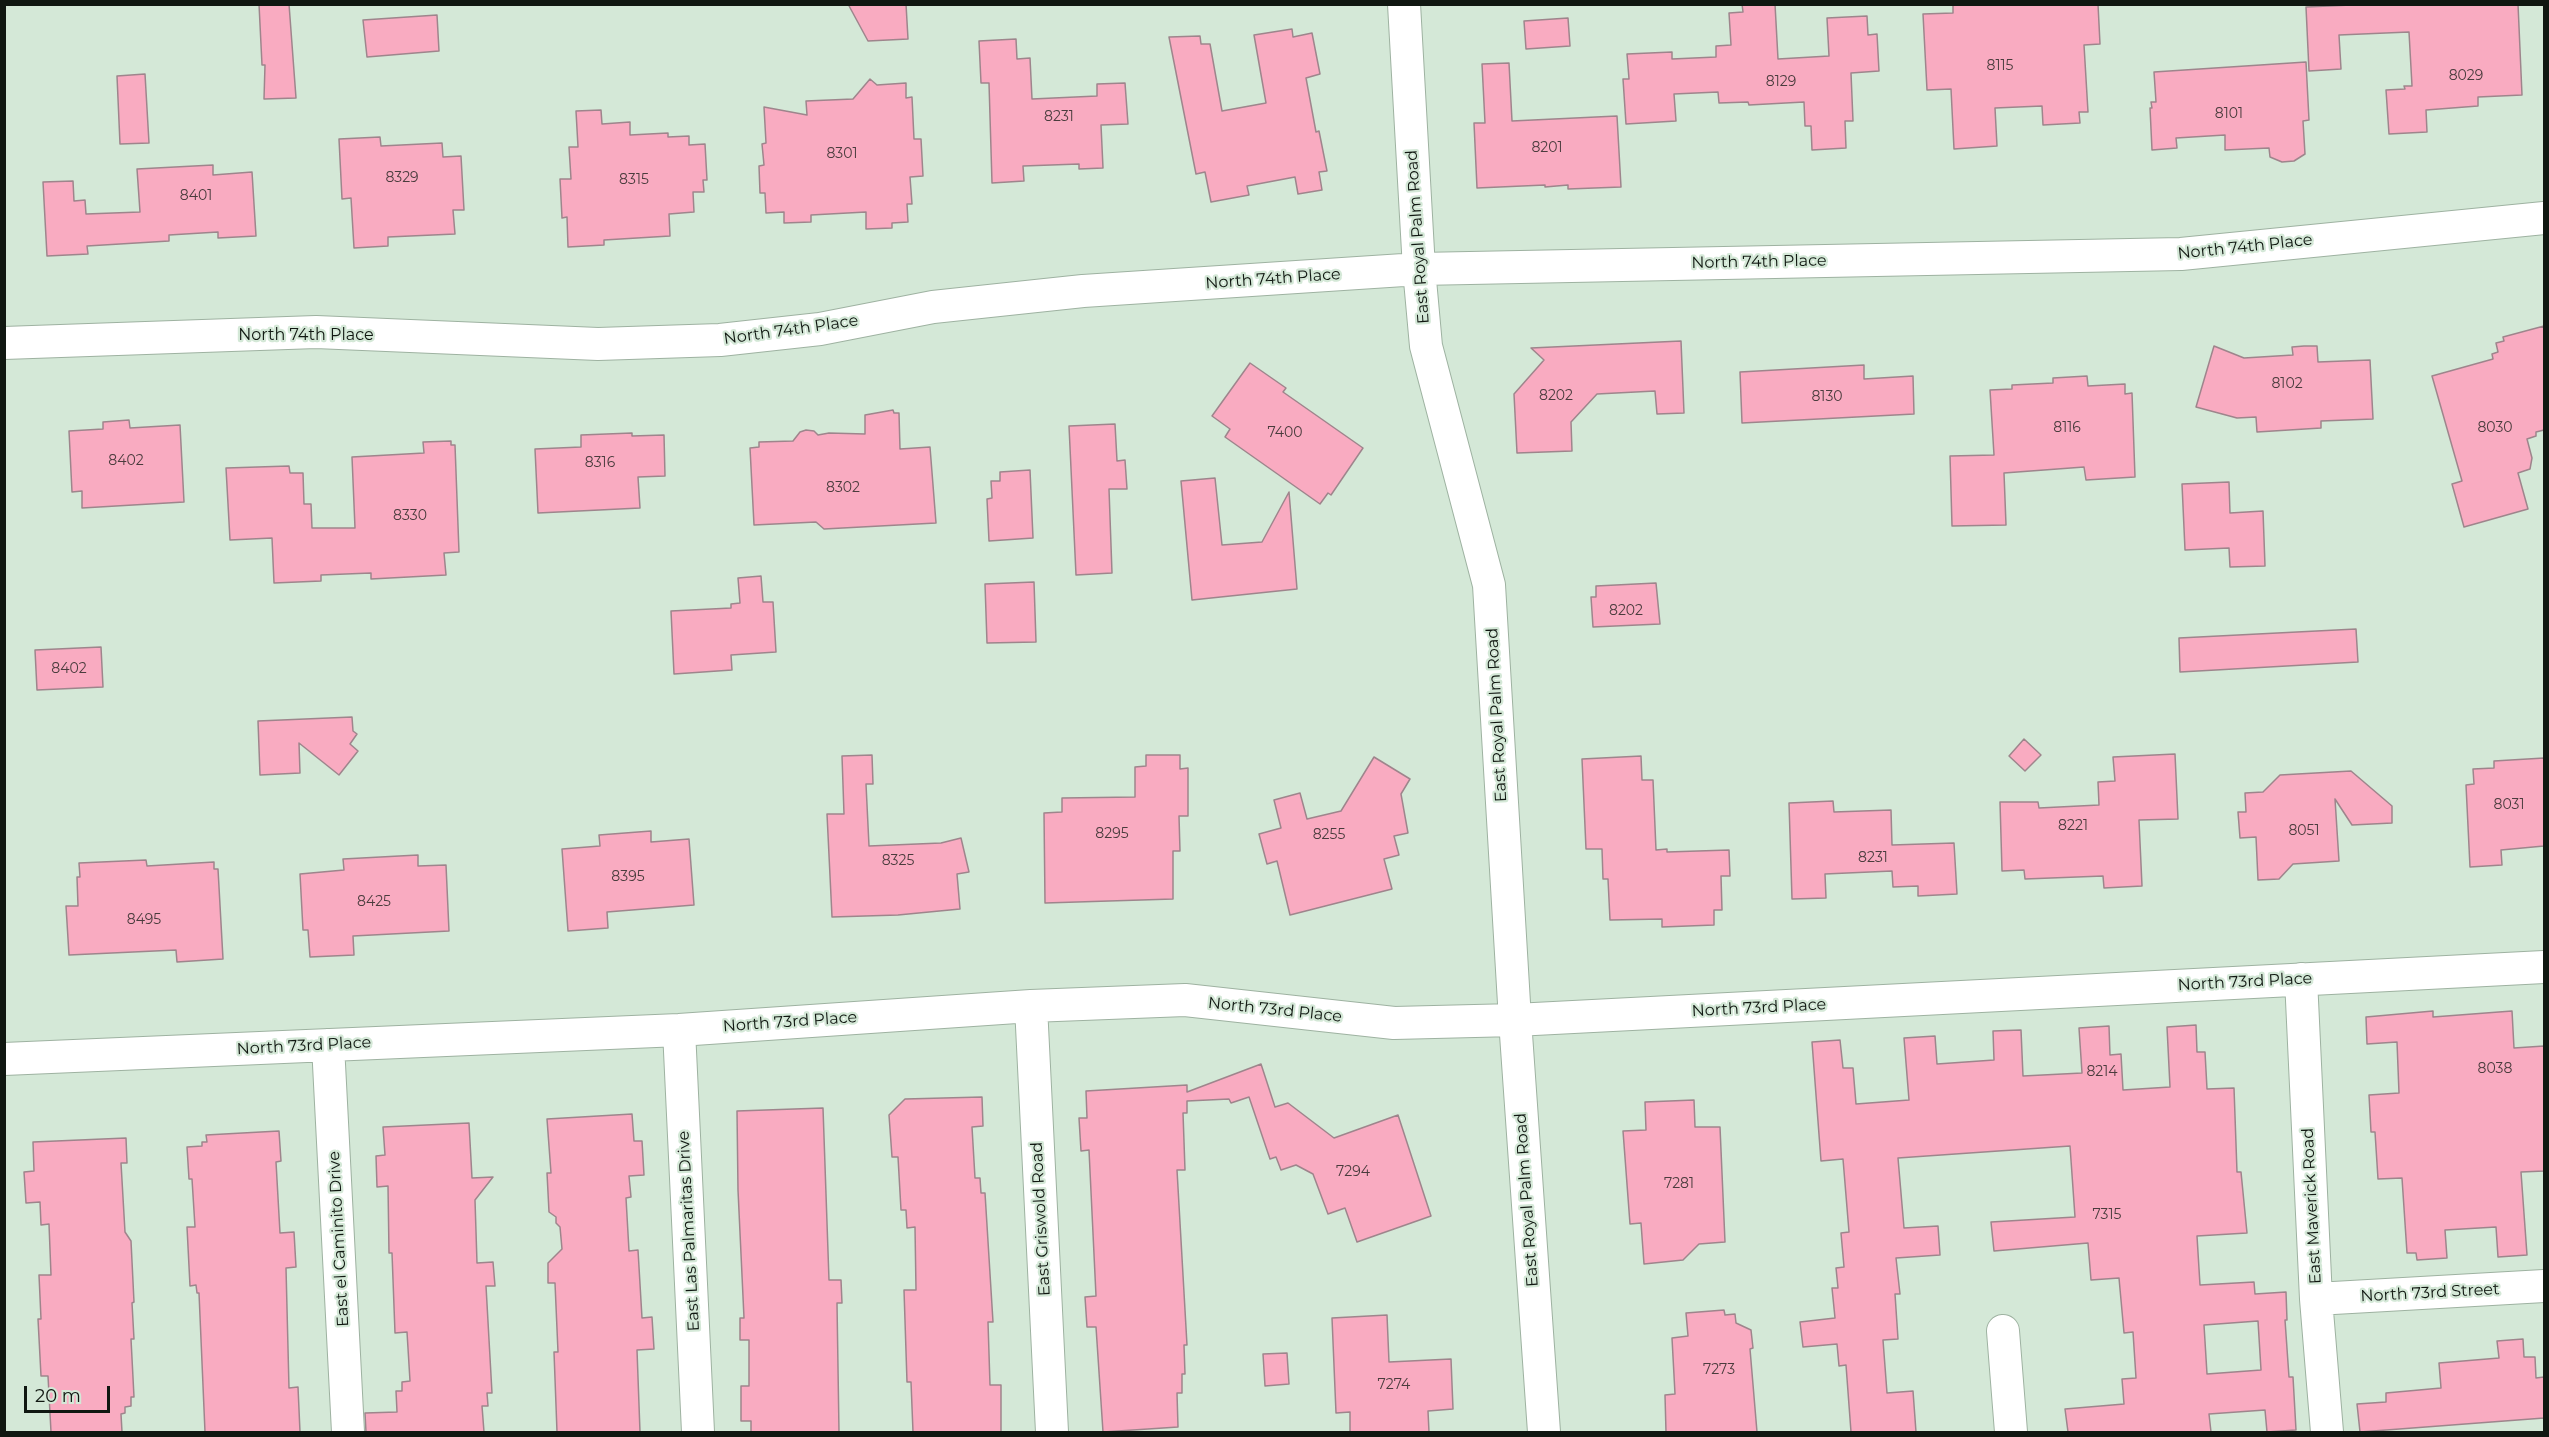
<!DOCTYPE html>
<style>
body{margin:0}
#map{position:relative;width:2549px;height:1437px;overflow:hidden;background:#d4e8d7;font-family:Montserrat,sans-serif}
canvas{display:block}
.frame{position:absolute;inset:0;border:6px solid #101711;pointer-events:none}
.scale{position:absolute;left:24px;top:1386px;width:86px;height:27px;box-sizing:border-box;border:3px solid #101711;border-top:0;padding-left:8px;font-size:18px;line-height:21px;white-space:nowrap;color:#101711;-webkit-text-stroke:4px #d4e8d7;paint-order:stroke}
</style>
<div id="map">
<canvas width="2549" height="1437"></canvas>
<div class="frame"></div>
<div class="scale">20 m</div>
</div>
<script>
const context = document.querySelector('canvas').getContext('2d');
context.lineJoin = 'round';
function paint(path, color) {
  context.fillStyle = color;
  context.fill(path, 'evenodd');
}
function trace(path, color, width, dash) {
  context.strokeStyle = color;
  context.lineWidth = width;
  context.lineCap = dash ? 'butt' : 'round';
  context.setLineDash(dash || []);
  context.stroke(path);
}
function write(font, color, halo, rows, align = 'center') {
  context.font = font + ' Montserrat,sans-serif';
  context.lineWidth = 4.5;
  context.setLineDash([]);
  context.textBaseline = 'middle';
  context.strokeStyle = halo;
  context.fillStyle = color;
  for (const [text, x, y, turn = 0] of rows) {
    context.save();
    context.translate(x, y);
    context.rotate((+turn || 0) * Math.PI / 180);
    context.textAlign = isNaN(turn) ? turn : align;
    if (halo) context.strokeText(text, 0, 0);
    context.fillText(text, 0, 0);
    context.restore();
  }
}
const building = new Path2D(`
 M 259,4 L 289,4 L 296,98 L 264,99 L 265,65 L 262,65 Z
 M 848,4 L 906,4 L 908,39 L 868,41 Z
 M 1742,4 L 1775,4 L 1778,59 L 1829,56 L 1827,18 L 1867,16 L 1868,35 L 1877,34 L 1879,71 L 1851,73 L 1853,121 L 1845,121 L 1846,148 L 1812,150 L 1811,126 L 1805,126 L 1804,102 L 1749,105 L 1748,102 L 1719,103 L 1718,92 L 1674,94 L 1676,121 L 1626,124 L 1623,79 L 1629,79 L 1627,54 L 1672,52 L 1672,59 L 1716,57 L 1716,46 L 1731,45 L 1729,13 L 1743,12 Z
 M 1953,4 L 2098,4 L 2100,44 L 2084,45 L 2088,112 L 2079,112 L 2080,123 L 2043,125 L 2042,106 L 1995,108 L 1997,146 L 1954,149 L 1951,89 L 1927,90 L 1923,14 L 1953,13 Z
 M 2374,4 L 2518,4 L 2522,95 L 2478,97 L 2478,106 L 2426,110 L 2427,132 L 2389,134 L 2386,90 L 2405,89 L 2404,86 L 2412,86 L 2409,32 L 2339,35 L 2341,69 L 2309,71 L 2306,7 Z
 M 437,15 L 439,51 L 367,57 L 363,20 Z
 M 1568,18 L 1570,46 L 1526,49 L 1524,21 Z
 M 1292,29 L 1293,37 L 1312,33 L 1320,74 L 1306,78 L 1316,132 L 1319,131 L 1327,171 L 1319,172 L 1322,190 L 1298,194 L 1295,177 L 1247,186 L 1249,195 L 1211,202 L 1205,172 L 1196,174 L 1169,37 L 1200,36 L 1201,44 L 1210,44 L 1222,111 L 1266,103 L 1254,35 Z
 M 1016,39 L 1017,59 L 1030,58 L 1032,99 L 1097,96 L 1097,84 L 1125,83 L 1128,124 L 1101,125 L 1103,168 L 1079,169 L 1079,164 L 1023,166 L 1024,181 L 992,183 L 989,83 L 981,83 L 979,41 Z
 M 2306,62 L 2309,120 L 2303,121 L 2305,154 L 2294,161 L 2282,162 L 2270,157 L 2269,148 L 2225,150 L 2225,135 L 2176,138 L 2177,148 L 2152,150 L 2150,108 L 2152,108 L 2151,102 L 2156,102 L 2154,72 Z
 M 1509,63 L 1512,121 L 1617,116 L 1621,187 L 1568,189 L 1568,185 L 1545,187 L 1545,185 L 1477,188 L 1474,123 L 1485,123 L 1482,64 Z
 M 145,74 L 149,143 L 120,144 L 117,76 Z
 M 870,79 L 877,85 L 906,83 L 906,98 L 912,97 L 914,139 L 921,139 L 923,176 L 910,177 L 912,204 L 907,204 L 908,222 L 892,223 L 892,228 L 866,229 L 866,212 L 811,215 L 811,222 L 784,223 L 784,212 L 766,213 L 765,193 L 760,193 L 759,166 L 764,165 L 762,144 L 766,143 L 764,107 L 807,115 L 806,101 L 853,99 Z
 M 601,110 L 602,124 L 630,122 L 630,135 L 668,133 L 668,137 L 689,136 L 689,145 L 705,144 L 707,180 L 703,180 L 704,192 L 693,192 L 694,212 L 669,214 L 670,236 L 604,240 L 604,245 L 568,247 L 567,217 L 562,218 L 560,179 L 571,179 L 569,147 L 578,147 L 576,111 Z
 M 380,137 L 381,146 L 442,143 L 443,157 L 461,156 L 464,210 L 453,210 L 455,234 L 388,237 L 388,246 L 354,248 L 351,198 L 342,199 L 339,139 Z
 M 213,165 L 213,175 L 252,172 L 256,236 L 218,238 L 218,232 L 169,235 L 169,241 L 87,246 L 88,254 L 47,256 L 43,182 L 73,181 L 74,201 L 85,200 L 86,214 L 140,212 L 137,169 Z
 M 2544,326 L 2544,430 L 2536,432 L 2536,436 L 2527,439 L 2532,458 L 2530,469 L 2518,473 L 2528,509 L 2464,527 L 2452,484 L 2462,481 L 2432,376 L 2493,359 L 2492,354 L 2498,352 L 2496,343 L 2504,341 L 2503,337 Z
 M 1681,341 L 1684,413 L 1657,414 L 1655,391 L 1597,394 L 1571,422 L 1572,451 L 1517,453 L 1514,394 L 1544,360 L 1531,348 Z
 M 2214,346 L 2244,358 L 2293,355 L 2292,347 L 2304,346 L 2317,346 L 2318,362 L 2370,360 L 2373,419 L 2321,421 L 2321,428 L 2257,432 L 2256,417 L 2237,418 L 2196,407 Z
 M 1250,363 L 1286,388 L 1283,392 L 1363,448 L 1331,495 L 1328,493 L 1320,504 L 1225,437 L 1230,429 L 1212,416 Z
 M 1864,365 L 1864,379 L 1913,376 L 1914,414 L 1742,423 L 1740,372 Z
 M 2087,376 L 2088,386 L 2125,384 L 2125,394 L 2132,393 L 2135,477 L 2086,480 L 2084,467 L 2004,473 L 2006,525 L 1952,526 L 1950,456 L 1994,455 L 1990,390 L 2012,389 L 2012,385 L 2053,383 L 2053,378 Z
 M 893,410 L 894,413 L 899,413 L 900,449 L 930,447 L 936,523 L 824,529 L 816,522 L 754,525 L 750,448 L 759,447 L 759,442 L 793,441 L 800,432 L 806,430 L 814,431 L 818,435 L 829,433 L 865,434 L 865,415 Z
 M 129,420 L 130,428 L 180,425 L 184,502 L 82,508 L 82,491 L 72,492 L 69,431 L 103,429 L 103,422 Z
 M 1115,424 L 1117,461 L 1125,460 L 1127,489 L 1109,489 L 1112,573 L 1076,575 L 1069,426 Z
 M 632,433 L 632,436 L 664,435 L 665,476 L 638,477 L 640,508 L 538,513 L 535,449 L 581,447 L 581,435 Z
 M 451,441 L 451,445 L 455,445 L 459,552 L 444,553 L 446,575 L 371,579 L 371,573 L 321,575 L 321,581 L 274,583 L 272,538 L 230,540 L 226,468 L 289,466 L 290,473 L 303,473 L 304,504 L 311,504 L 312,528 L 355,528 L 352,457 L 424,453 L 423,442 Z
 M 1030,470 L 1033,538 L 989,541 L 987,499 L 992,498 L 991,481 L 1000,481 L 1000,472 Z
 M 1215,478 L 1222,545 L 1262,542 L 1289,492 L 1297,589 L 1192,600 L 1181,481 Z
 M 2229,482 L 2230,513 L 2263,511 L 2265,566 L 2230,567 L 2229,548 L 2185,550 L 2182,484 Z
 M 761,576 L 763,602 L 773,602 L 776,652 L 731,655 L 732,670 L 674,674 L 671,611 L 731,608 L 731,604 L 740,603 L 738,578 Z
 M 1034,582 L 1036,642 L 987,643 L 985,584 Z
 M 1656,583 L 1660,624 L 1593,627 L 1591,597 L 1596,597 L 1596,586 Z
 M 2356,629 L 2358,662 L 2180,672 L 2179,638 Z
 M 101,647 L 103,687 L 37,690 L 35,650 Z
 M 352,717 L 353,731 L 357,734 L 350,744 L 358,751 L 339,775 L 299,743 L 300,773 L 260,775 L 258,721 Z
 M 2024,739 L 2041,755 L 2025,771 L 2009,756 Z
 M 2175,754 L 2178,819 L 2139,820 L 2142,886 L 2104,888 L 2103,876 L 2025,879 L 2024,870 L 2002,871 L 2000,802 L 2038,802 L 2039,808 L 2099,805 L 2098,782 L 2115,781 L 2113,757 Z
 M 872,755 L 873,784 L 866,784 L 869,846 L 941,843 L 961,838 L 969,872 L 957,874 L 960,909 L 898,915 L 832,917 L 827,814 L 844,814 L 842,756 Z
 M 1146,755 L 1180,755 L 1180,769 L 1188,768 L 1188,816 L 1179,816 L 1180,851 L 1173,851 L 1173,899 L 1045,903 L 1044,813 L 1062,812 L 1062,798 L 1135,797 L 1135,767 L 1146,766 Z
 M 1641,756 L 1642,780 L 1653,780 L 1656,850 L 1667,849 L 1667,852 L 1729,850 L 1730,876 L 1721,876 L 1722,910 L 1714,910 L 1714,925 L 1662,927 L 1662,919 L 1610,920 L 1608,879 L 1603,879 L 1602,849 L 1586,849 L 1582,759 Z
 M 1374,757 L 1410,779 L 1401,794 L 1408,833 L 1394,836 L 1399,855 L 1384,859 L 1392,889 L 1290,915 L 1277,861 L 1267,864 L 1259,834 L 1281,828 L 1274,800 L 1300,793 L 1307,819 L 1341,811 Z
 M 2544,758 L 2544,846 L 2501,850 L 2502,865 L 2470,867 L 2466,785 L 2474,784 L 2473,769 L 2494,768 L 2494,761 Z
 M 2351,771 L 2392,806 L 2392,823 L 2352,825 L 2335,799 L 2339,861 L 2293,864 L 2279,879 L 2258,880 L 2256,837 L 2240,838 L 2238,812 L 2246,812 L 2245,793 L 2263,792 L 2280,775 Z
 M 1833,801 L 1834,812 L 1891,810 L 1892,845 L 1954,843 L 1957,894 L 1918,896 L 1918,886 L 1893,887 L 1892,871 L 1825,874 L 1826,898 L 1792,899 L 1789,803 Z
 M 651,831 L 651,842 L 689,839 L 694,905 L 607,912 L 608,928 L 568,931 L 562,849 L 600,846 L 599,835 Z
 M 418,855 L 418,866 L 446,865 L 449,931 L 353,936 L 354,955 L 310,957 L 308,930 L 303,930 L 300,874 L 344,870 L 343,859 Z
 M 146,860 L 147,866 L 214,862 L 214,869 L 218,869 L 223,959 L 177,962 L 176,950 L 69,955 L 66,906 L 78,906 L 77,877 L 80,877 L 79,863 Z
 M 2433,1011 L 2433,1017 L 2512,1011 L 2514,1048 L 2544,1046 L 2544,1171 L 2521,1172 L 2527,1255 L 2498,1257 L 2496,1227 L 2445,1230 L 2447,1258 L 2417,1260 L 2416,1253 L 2407,1253 L 2402,1178 L 2378,1179 L 2375,1132 L 2371,1132 L 2369,1095 L 2399,1093 L 2397,1042 L 2367,1044 L 2366,1017 Z
 M 2196,1025 L 2197,1052 L 2205,1052 L 2207,1089 L 2234,1088 L 2237,1172 L 2241,1172 L 2247,1233 L 2197,1236 L 2200,1285 L 2254,1282 L 2255,1294 L 2286,1292 L 2287,1320 L 2285,1320 L 2289,1377 L 2293,1377 L 2296,1430 L 2267,1432 L 2265,1410 L 2209,1414 L 2211,1432 L 2068,1432 L 2065,1409 L 2124,1404 L 2122,1379 L 2136,1378 L 2133,1332 L 2124,1333 L 2119,1278 L 2091,1280 L 2088,1243 L 1994,1251 L 1991,1222 L 2075,1217 L 2070,1146 L 1898,1158 L 1904,1228 L 1938,1226 L 1940,1255 L 1896,1258 L 1900,1294 L 1895,1294 L 1898,1339 L 1883,1340 L 1887,1393 L 1913,1391 L 1916,1432 L 1851,1432 L 1846,1365 L 1839,1366 L 1837,1344 L 1803,1347 L 1800,1322 L 1835,1318 L 1832,1288 L 1838,1288 L 1836,1268 L 1844,1267 L 1841,1233 L 1849,1232 L 1843,1159 L 1821,1161 L 1812,1042 L 1840,1040 L 1843,1068 L 1853,1068 L 1856,1104 L 1909,1100 L 1904,1038 L 1935,1036 L 1937,1064 L 1994,1060 L 1993,1031 L 2021,1030 L 2023,1076 L 2082,1073 L 2079,1028 L 2109,1026 L 2110,1055 L 2121,1054 L 2123,1090 L 2170,1087 L 2167,1027 ZM 2258,1321 L 2261,1370 L 2207,1374 L 2204,1325 Z
 M 1261,1064 L 1275,1107 L 1288,1103 L 1334,1138 L 1398,1115 L 1431,1216 L 1357,1242 L 1345,1208 L 1328,1214 L 1313,1174 L 1296,1165 L 1281,1170 L 1276,1157 L 1270,1159 L 1249,1097 L 1231,1103 L 1229,1099 L 1187,1101 L 1187,1113 L 1183,1113 L 1185,1170 L 1177,1170 L 1187,1345 L 1184,1345 L 1185,1374 L 1182,1374 L 1182,1393 L 1177,1393 L 1178,1427 L 1103,1432 L 1096,1327 L 1087,1327 L 1085,1297 L 1096,1296 L 1089,1150 L 1081,1151 L 1079,1118 L 1087,1118 L 1086,1091 L 1187,1085 L 1187,1092 Z
 M 982,1097 L 983,1126 L 972,1127 L 975,1178 L 980,1178 L 981,1193 L 985,1193 L 993,1322 L 988,1322 L 990,1385 L 1001,1385 L 1001,1432 L 913,1432 L 911,1382 L 907,1382 L 904,1290 L 916,1290 L 915,1227 L 907,1228 L 906,1210 L 901,1210 L 898,1157 L 892,1157 L 889,1115 L 905,1099 Z
 M 1694,1100 L 1695,1127 L 1720,1127 L 1725,1242 L 1699,1244 L 1683,1260 L 1644,1264 L 1641,1223 L 1630,1224 L 1623,1131 L 1646,1130 L 1645,1102 Z
 M 823,1108 L 829,1280 L 841,1280 L 842,1303 L 837,1303 L 839,1432 L 751,1432 L 751,1421 L 741,1421 L 741,1386 L 749,1386 L 749,1340 L 740,1340 L 740,1318 L 744,1318 L 738,1190 L 737,1111 Z
 M 632,1114 L 634,1141 L 642,1141 L 644,1175 L 629,1176 L 631,1197 L 626,1198 L 629,1251 L 638,1250 L 642,1318 L 652,1317 L 654,1349 L 637,1350 L 640,1432 L 557,1432 L 554,1352 L 558,1352 L 555,1283 L 548,1283 L 548,1263 L 562,1249 L 560,1227 L 556,1223 L 556,1217 L 549,1212 L 547,1173 L 551,1173 L 547,1119 Z
 M 469,1123 L 472,1178 L 493,1177 L 475,1200 L 477,1263 L 493,1262 L 495,1286 L 486,1286 L 492,1393 L 487,1393 L 488,1406 L 482,1406 L 484,1432 L 366,1432 L 365,1413 L 397,1412 L 396,1391 L 402,1391 L 402,1382 L 410,1381 L 407,1332 L 395,1333 L 392,1253 L 389,1253 L 388,1186 L 377,1187 L 376,1156 L 385,1155 L 383,1127 Z
 M 279,1131 L 281,1161 L 276,1162 L 280,1233 L 294,1232 L 296,1267 L 286,1268 L 289,1388 L 298,1387 L 300,1432 L 205,1432 L 199,1293 L 197,1293 L 196,1285 L 190,1286 L 187,1227 L 195,1227 L 192,1179 L 189,1179 L 187,1147 L 202,1146 L 202,1142 L 207,1142 L 206,1135 Z
 M 126,1138 L 127,1163 L 121,1163 L 125,1232 L 131,1241 L 134,1302 L 132,1303 L 134,1339 L 131,1339 L 134,1397 L 131,1397 L 131,1406 L 125,1407 L 125,1413 L 121,1414 L 122,1432 L 51,1432 L 48,1376 L 41,1376 L 38,1319 L 41,1319 L 39,1275 L 51,1275 L 49,1224 L 41,1225 L 40,1202 L 26,1203 L 24,1172 L 34,1171 L 33,1142 Z
 M 1724,1310 L 1725,1315 L 1735,1314 L 1736,1323 L 1751,1330 L 1753,1348 L 1750,1349 L 1757,1432 L 1666,1432 L 1665,1395 L 1675,1394 L 1672,1338 L 1688,1336 L 1686,1313 Z
 M 1387,1315 L 1389,1362 L 1451,1359 L 1453,1409 L 1428,1411 L 1429,1432 L 1350,1432 L 1350,1412 L 1336,1413 L 1332,1318 Z
 M 2523,1339 L 2524,1357 L 2535,1357 L 2536,1378 L 2544,1377 L 2544,1418 L 2360,1432 L 2357,1404 L 2386,1402 L 2386,1393 L 2441,1388 L 2439,1363 L 2499,1358 L 2497,1341 Z
 M 1287,1353 L 1289,1384 L 1265,1386 L 1263,1354 Z`);
paint(building, '#f9abc1');
trace(building, '#9e858c', 1.5);
const minor = new Path2D(`
 M 1404,4 L 1419,269 L 1426,346 L 1489,585 L 1515,1020 L 1544,1432
 M 4,343 L 316,332 L 598,344 L 720,340 L 820,329 L 933,307 L 1083,291 L 1419,269 L 2181,254 L 2544,218
 M 2301,979 L 2316,1299 L 2327,1432
 M 1031,1006 L 1052,1432
 M 679,1030 L 698,1432
 M 328,1045 L 348,1432
 M 4,1059 L 679,1030 L 1031,1006 L 1185,1000 L 1394,1023 L 1515,1020 L 2544,967
 M 2316,1299 L 2544,1286
 M 2003,1331 L 2011,1432`);
trace(minor, '#9eb2a1', 34);
trace(minor, '#fff', 32);
write('14px', '#4a3c3d', null, [
 ["8115",2000,66],
 ["8029",2466,76],
 ["8129",1781,82],
 ["8101",2229,114],
 ["8231",1059,117],
 ["8201",1547,148],
 ["8301",842,154],
 ["8329",402,178],
 ["8315",634,180],
 ["8401",196,196],
 ["8102",2287,384],
 ["8202",1556,396],
 ["8130",1827,397],
 ["8116",2067,428],
 ["8030",2495,428],
 ["7400",1285,433],
 ["8402",126,461],
 ["8316",600,463],
 ["8302",843,488],
 ["8330",410,516],
 ["8202",1626,611],
 ["8402",69,669],
 ["8031",2509,805],
 ["8221",2073,826],
 ["8051",2304,831],
 ["8295",1112,834],
 ["8255",1329,835],
 ["8231",1873,858],
 ["8325",898,861],
 ["8395",628,877],
 ["8425",374,902],
 ["8495",144,920],
 ["8038",2495,1069],
 ["8214",2102,1072],
 ["7294",1353,1172],
 ["7281",1679,1184],
 ["7315",2107,1215],
 ["7273",1719,1370],
 ["7274",1394,1385]
]);
write('16px', '#101711', '#d4e8d7', [
 ["East Royal Palm Road",1418,237,-94],
 ["North 74th Place",2245,247,-6],
 ["North 74th Place",1759,262,-1],
 ["North 74th Place",1273,279,-4],
 ["North 74th Place",791,330,-8],
 ["North 74th Place",306,335],
 ["East Royal Palm Road",1497,715,-93],
 ["North 73rd Place",2245,982,-3],
 ["North 73rd Place",1759,1008,-3],
 ["North 73rd Place",1275,1010,6],
 ["North 73rd Place",790,1022,-4],
 ["North 73rd Place",304,1046,-3],
 ["East Royal Palm Road",1527,1200,-94],
 ["East Maverick Road",2312,1206,-93],
 ["East Griswold Road",1041,1219,-93],
 ["East Las Palmaritas Drive",689,1231,-93],
 ["East el Caminito Drive",339,1239,-93],
 ["North 73rd Street",2430,1293,-3]
]);
</script>
